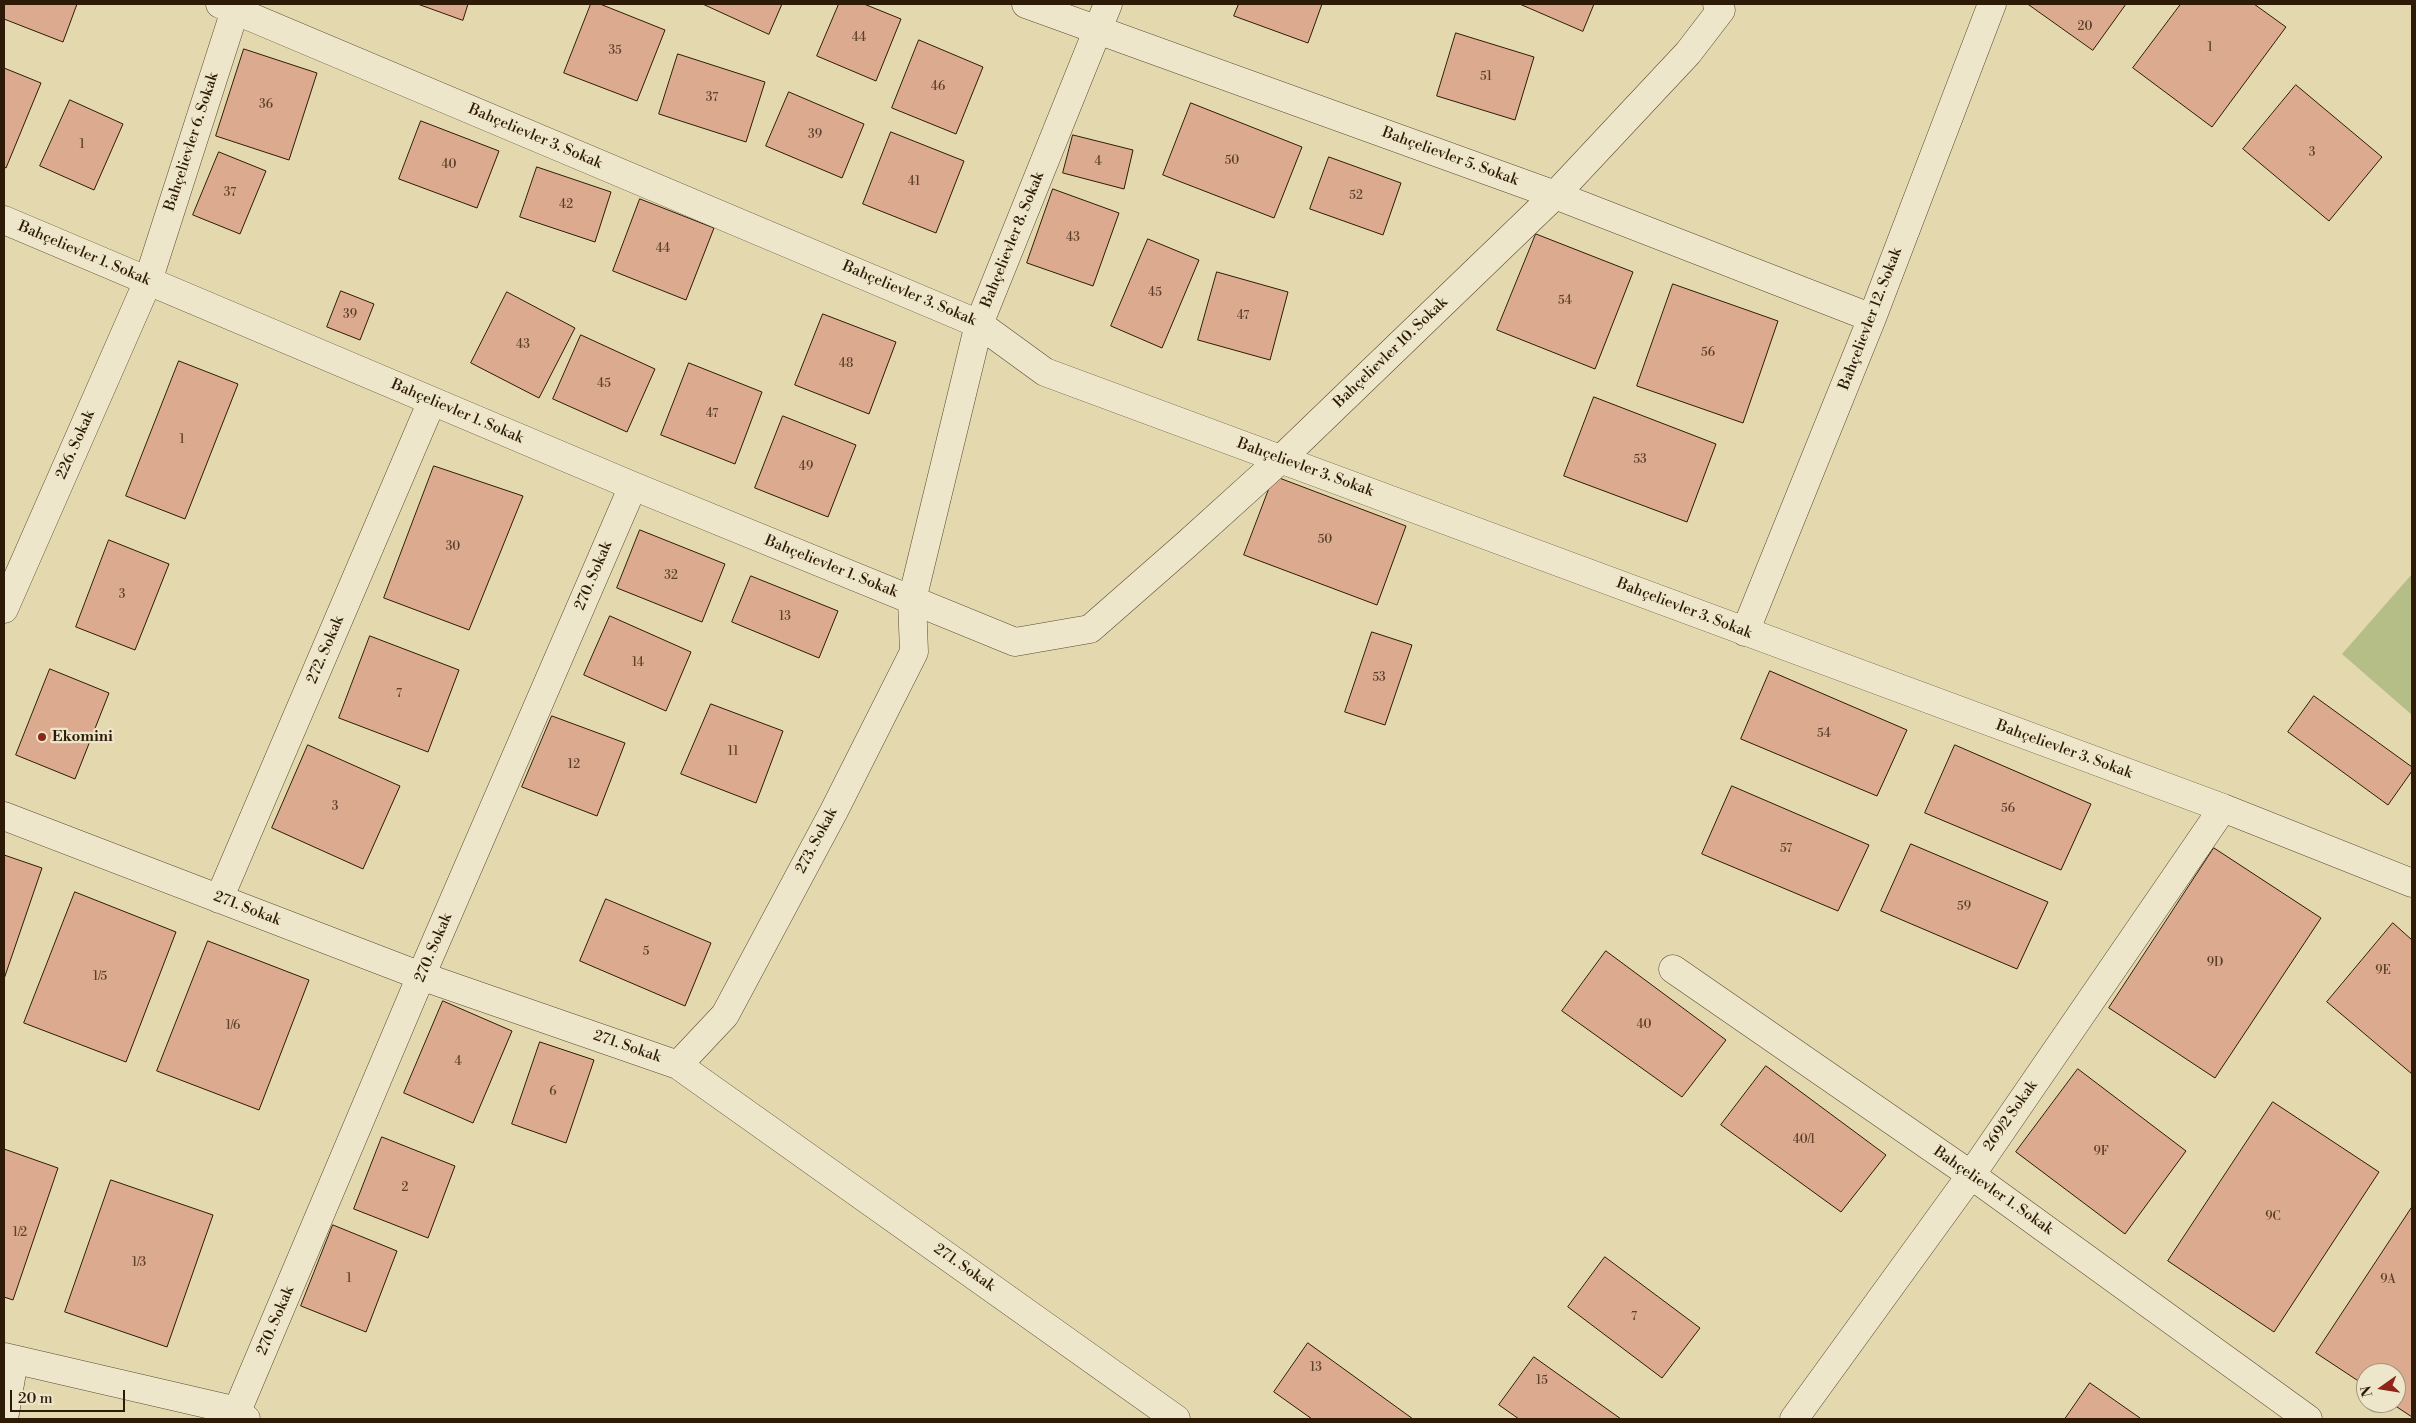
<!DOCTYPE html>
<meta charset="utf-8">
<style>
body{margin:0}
#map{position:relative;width:2416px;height:1423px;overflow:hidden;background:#e3d8ae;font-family:"Libre Bodoni",serif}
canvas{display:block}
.frame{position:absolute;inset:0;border:5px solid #2e1b07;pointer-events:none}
.north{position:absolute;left:2356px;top:1363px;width:50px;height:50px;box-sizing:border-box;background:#ede6ca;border:1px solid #a1957c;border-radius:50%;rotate:257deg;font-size:14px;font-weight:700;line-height:20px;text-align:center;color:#2e1b07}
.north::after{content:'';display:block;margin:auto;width:18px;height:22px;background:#8f2418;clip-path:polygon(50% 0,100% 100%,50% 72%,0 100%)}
.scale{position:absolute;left:10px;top:1390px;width:115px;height:22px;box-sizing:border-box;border:2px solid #2e1b07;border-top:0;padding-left:6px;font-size:15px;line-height:18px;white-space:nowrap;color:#2e1b07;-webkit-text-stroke:4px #ede6ca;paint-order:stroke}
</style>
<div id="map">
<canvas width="2416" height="1423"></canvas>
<div class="frame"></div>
<div class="north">N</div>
<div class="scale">20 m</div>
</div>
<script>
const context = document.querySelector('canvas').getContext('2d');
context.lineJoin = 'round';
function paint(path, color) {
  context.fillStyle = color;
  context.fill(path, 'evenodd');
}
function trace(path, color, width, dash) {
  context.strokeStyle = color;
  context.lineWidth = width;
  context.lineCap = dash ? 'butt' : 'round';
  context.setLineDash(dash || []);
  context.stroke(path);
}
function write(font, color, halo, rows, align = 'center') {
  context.font = font + ' "Libre Bodoni",serif';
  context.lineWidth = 4.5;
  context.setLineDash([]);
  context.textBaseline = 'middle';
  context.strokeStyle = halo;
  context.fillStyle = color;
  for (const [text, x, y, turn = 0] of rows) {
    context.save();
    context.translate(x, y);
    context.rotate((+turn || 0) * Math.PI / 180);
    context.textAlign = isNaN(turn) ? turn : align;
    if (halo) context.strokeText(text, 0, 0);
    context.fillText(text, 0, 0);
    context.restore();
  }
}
paint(new Path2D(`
 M 2412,574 L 2412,715 L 2342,654 Z`), '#b6be88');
const building = new Path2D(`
 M 4,4 L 77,4 L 63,42 L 4,19 Z
 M 418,4 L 468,4 L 463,20 Z
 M 591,4 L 600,4 L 665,30 L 637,101 L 564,73 Z
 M 703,4 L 782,4 L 769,34 Z
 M 839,4 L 864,4 L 901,19 L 876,81 L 817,56 Z
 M 1239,4 L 1322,4 L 1308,43 L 1234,16 Z
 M 1520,4 L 1594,4 L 1583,31 Z
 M 2028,4 L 2126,4 L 2093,50 Z
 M 2181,4 L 2254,4 L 2286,27 L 2212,127 L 2133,68 Z
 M 1456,33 L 1534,57 L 1515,120 L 1437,96 Z
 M 919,40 L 983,67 L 956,134 L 892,108 Z
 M 244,49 L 317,73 L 289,160 L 216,136 Z
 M 678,54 L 765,82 L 746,142 L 659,114 Z
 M 4,68 L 41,83 L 6,168 L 4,167 Z
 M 2296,85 L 2382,157 L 2329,221 L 2243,149 Z
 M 789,92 L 864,124 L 842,178 L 766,146 Z
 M 70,100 L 123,124 L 94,190 L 40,166 Z
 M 1191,103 L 1302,147 L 1274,218 L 1163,175 Z
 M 421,121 L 499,151 L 477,208 L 399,179 Z
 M 891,132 L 964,161 L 936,233 L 863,204 Z
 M 1073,135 L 1133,150 L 1124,189 L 1063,173 Z
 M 219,152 L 266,171 L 240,234 L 193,215 Z
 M 1329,157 L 1401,183 L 1383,235 L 1310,209 Z
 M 537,167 L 611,192 L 595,242 L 520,217 Z
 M 1053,189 L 1119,213 L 1093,286 L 1027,263 Z
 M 640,199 L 714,228 L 686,300 L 613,271 Z
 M 1536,234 L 1633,272 L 1595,369 L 1497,330 Z
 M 1148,239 L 1199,260 L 1162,348 L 1111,326 Z
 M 1217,272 L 1288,292 L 1270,360 L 1198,340 Z
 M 1673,284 L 1778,321 L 1743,423 L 1637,386 Z
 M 341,291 L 374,304 L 360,340 L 327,327 Z
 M 507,292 L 575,328 L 539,398 L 471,363 Z
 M 823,314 L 896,342 L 869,414 L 795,385 Z
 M 581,335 L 655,369 L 627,432 L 553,399 Z
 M 179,361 L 238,384 L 185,519 L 126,496 Z
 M 689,363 L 762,392 L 735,464 L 661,435 Z
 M 1594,397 L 1716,444 L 1687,522 L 1564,476 Z
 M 783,416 L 856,445 L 828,517 L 755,488 Z
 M 434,466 L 523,496 L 469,630 L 384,598 Z
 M 1274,476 L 1406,526 L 1377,605 L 1244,555 Z
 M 640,530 L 725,564 L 702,622 L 617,588 Z
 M 109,540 L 169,564 L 135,650 L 76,627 Z
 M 751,576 L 838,611 L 819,658 L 732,622 Z
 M 610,616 L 691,652 L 666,711 L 584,675 Z
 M 1372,632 L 1412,645 L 1385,725 L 1345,712 Z
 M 370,636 L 459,670 L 428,752 L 339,718 Z
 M 50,669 L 109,693 L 75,779 L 16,755 Z
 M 1770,671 L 1907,730 L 1877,796 L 1741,739 Z
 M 2314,696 L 2412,767 L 2412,771 L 2388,805 L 2288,732 Z
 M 711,704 L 783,731 L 756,803 L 681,774 Z
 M 552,716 L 625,743 L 597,816 L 522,787 Z
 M 308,745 L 400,786 L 363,869 L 272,828 Z
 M 1955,745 L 2091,804 L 2061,870 L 1925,813 Z
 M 1732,786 L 1869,845 L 1838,911 L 1702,854 Z
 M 1911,844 L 2048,902 L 2017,969 L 1881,911 Z
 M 2214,848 L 2321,918 L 2215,1078 L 2109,1008 Z
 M 4,855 L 42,868 L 4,979 Z
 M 75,892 L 176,932 L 126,1062 L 24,1023 Z
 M 606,899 L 711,943 L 685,1006 L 580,961 Z
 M 2393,923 L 2412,940 L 2412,1074 L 2327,1002 Z
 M 208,941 L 309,980 L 259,1110 L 157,1071 Z
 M 1606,951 L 1726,1040 L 1682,1097 L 1562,1011 Z
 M 443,1001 L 512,1031 L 473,1123 L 404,1093 Z
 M 540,1042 L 594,1060 L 566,1143 L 512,1124 Z
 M 1766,1066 L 1886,1155 L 1841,1212 L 1721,1125 Z
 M 2078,1069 L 2186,1151 L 2125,1234 L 2016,1152 Z
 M 2273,1102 L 2379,1172 L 2274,1332 L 2168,1261 Z
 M 382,1137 L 455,1166 L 428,1238 L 354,1209 Z
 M 4,1149 L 58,1168 L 13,1300 L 4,1297 Z
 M 111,1180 L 213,1215 L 167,1347 L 65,1312 Z
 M 2412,1207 L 2412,1417 L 2391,1403 L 2396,1403 L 2396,1373 L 2366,1373 L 2366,1386 L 2316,1353 Z
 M 333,1225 L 397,1251 L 366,1332 L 301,1306 Z
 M 1605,1257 L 1700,1328 L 1662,1378 L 1568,1307 Z
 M 1308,1343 L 1413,1419 L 1312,1419 L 1274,1392 Z
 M 1534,1357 L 1621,1419 L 1519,1419 L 1499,1405 Z
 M 2090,1383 L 2140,1418 L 2139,1419 L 2065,1419 Z`);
paint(building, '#dcaa8f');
trace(building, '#2e1b07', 1);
const street = new Path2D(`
 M 220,4 L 979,324 L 1045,372 L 2223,808 L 2412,883
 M 1026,4 L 1555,195 L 1872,318
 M 4,220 L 633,486 L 1015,642 L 1090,629 L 1187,544 L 1281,459 L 1555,195 L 1688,53 L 1721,10 L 1717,4
 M 4,609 L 148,281 L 237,4
 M 1745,632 L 1872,318 L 1992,4
 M 4,816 L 421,976 L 678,1065 L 1176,1419
 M 219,899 L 432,401
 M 1673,969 L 1971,1175 L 2308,1419
 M 678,1065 L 725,1015 L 834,811 L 914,652 L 912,600 L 979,324 L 1108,4
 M 4,1357 L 237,1411 L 246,1419
 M 237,1411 L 421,976 L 633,486
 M 4,1419 L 14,1360
 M 1794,1419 L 1971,1175 L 2223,808`);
trace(street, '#5b4a31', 29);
trace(street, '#ede6ca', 28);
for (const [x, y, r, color] of [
 [42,737,5,"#8f2418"]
]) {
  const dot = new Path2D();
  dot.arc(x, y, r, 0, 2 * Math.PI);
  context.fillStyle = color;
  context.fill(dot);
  trace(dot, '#ede6ca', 2);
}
write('12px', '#5a3f29', null, [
 ["20",2085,27],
 ["44",859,38],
 ["1",2210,48],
 ["35",615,51],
 ["51",1486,77],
 ["46",938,87],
 ["37",712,98],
 ["36",266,105],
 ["39",815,135],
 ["1",82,145],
 ["3",2312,153],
 ["50",1232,161],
 ["4",1098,162],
 ["40",449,165],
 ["41",914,182],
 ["37",230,193],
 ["52",1356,196],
 ["42",566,205],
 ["43",1073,238],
 ["44",663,249],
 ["45",1155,293],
 ["54",1565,301],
 ["39",350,315],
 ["47",1243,316],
 ["43",523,345],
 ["56",1708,353],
 ["48",846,364],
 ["45",604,384],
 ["47",712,414],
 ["1",182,440],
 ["53",1640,460],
 ["49",806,467],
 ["50",1325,540],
 ["30",453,547],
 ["32",671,576],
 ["3",122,595],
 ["13",785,617],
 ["14",638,663],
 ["53",1379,678],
 ["7",399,694],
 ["54",1824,734],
 ["11",733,752],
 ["12",574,765],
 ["3",335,807],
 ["56",2008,809],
 ["57",1786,849],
 ["59",1964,907],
 ["5",646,952],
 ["9D",2215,963],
 ["9E",2383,971],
 ["1/5",100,977],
 ["40",1644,1025],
 ["1/6",233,1026],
 ["4",458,1062],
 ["6",553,1092],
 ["40/1",1804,1140],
 ["9F",2101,1152],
 ["2",405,1188],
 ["9C",2273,1217],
 ["1/2",20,1233],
 ["1/3",139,1263],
 ["1",349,1279],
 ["9A",2388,1280],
 ["7",1634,1317],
 ["13",1316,1368],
 ["15",1542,1381]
]);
write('15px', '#2e1b07', '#ede6ca', [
 ["Bahçelievler 3. Sokak",535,137,23],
 ["Bahçelievler 6. Sokak",192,142,-72],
 ["Bahçelievler 5. Sokak",1450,157,20],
 ["Bahçelievler 8. Sokak",1013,240,-68],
 ["Bahçelievler 1. Sokak",84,254,23],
 ["Bahçelievler 3. Sokak",909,294,23],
 ["Bahçelievler 12. Sokak",1871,319,-69],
 ["Bahçelievler 10. Sokak",1391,353,-44],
 ["Bahçelievler 1. Sokak",457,412,23],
 ["226. Sokak",76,445,-66],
 ["Bahçelievler 3. Sokak",1305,468,20],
 ["Bahçelievler 1. Sokak",831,567,22],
 ["270. Sokak",594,576,-67],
 ["Bahçelievler 3. Sokak",1684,609,21],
 ["272. Sokak",326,650,-67],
 ["Bahçelievler 3. Sokak",2064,750,20],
 ["273. Sokak",817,841,-62],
 ["271. Sokak",247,909,21],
 ["270. Sokak",434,948,-67],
 ["271. Sokak",627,1047,19],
 ["269/2 Sokak",2011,1116,-55],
 ["Bahçelievler 1. Sokak",1993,1191,35],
 ["271. Sokak",964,1268,35],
 ["270. Sokak",276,1321,-67]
]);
write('bold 15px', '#2e1b07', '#ede6ca', [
 ["Ekomini",52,737]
], 'left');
</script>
